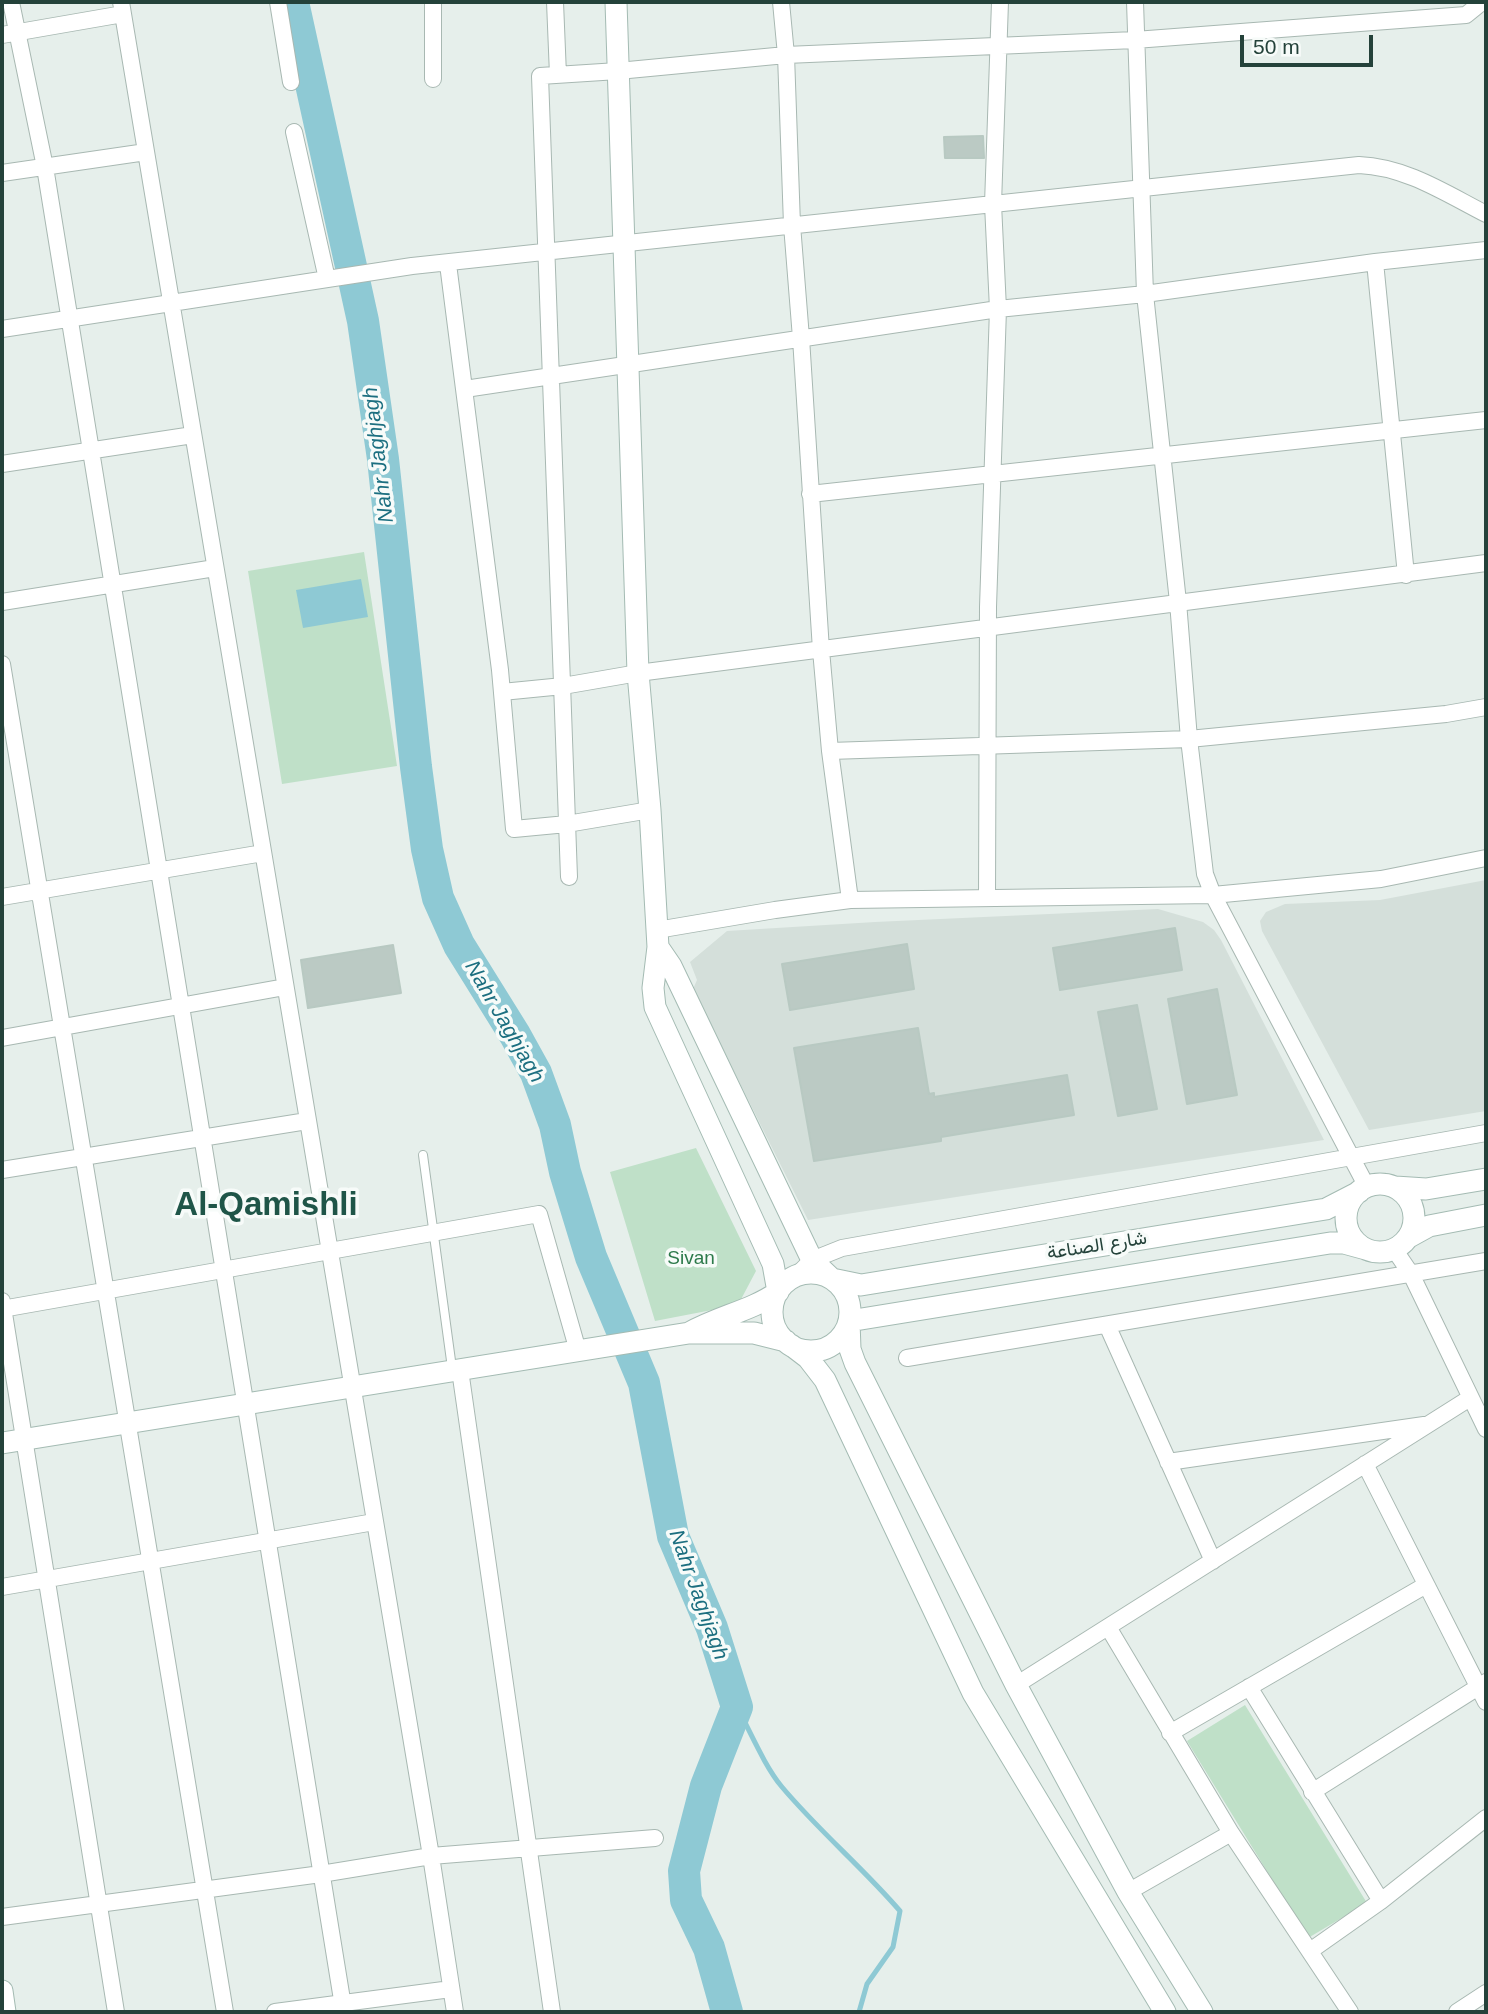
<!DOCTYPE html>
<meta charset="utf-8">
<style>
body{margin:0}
#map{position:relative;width:1488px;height:2014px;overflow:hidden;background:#e6efeb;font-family:Arial,sans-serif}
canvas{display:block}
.frame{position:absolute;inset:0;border:4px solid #24423a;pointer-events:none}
.scale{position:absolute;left:1240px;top:35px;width:133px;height:32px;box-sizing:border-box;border:4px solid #24423a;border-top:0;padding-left:9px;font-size:21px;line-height:24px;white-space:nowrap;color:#24423a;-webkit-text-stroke:5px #f7fbf9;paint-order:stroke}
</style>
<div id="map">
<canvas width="1488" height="2014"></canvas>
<div class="frame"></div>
<div class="scale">50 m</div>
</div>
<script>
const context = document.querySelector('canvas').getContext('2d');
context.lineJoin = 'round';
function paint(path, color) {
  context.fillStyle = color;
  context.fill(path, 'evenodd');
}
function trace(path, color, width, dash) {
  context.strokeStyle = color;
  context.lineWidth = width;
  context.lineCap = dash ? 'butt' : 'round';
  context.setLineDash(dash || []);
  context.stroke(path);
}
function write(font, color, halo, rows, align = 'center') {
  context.font = font + ' Arial,Vazirmatn,sans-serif';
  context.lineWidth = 7;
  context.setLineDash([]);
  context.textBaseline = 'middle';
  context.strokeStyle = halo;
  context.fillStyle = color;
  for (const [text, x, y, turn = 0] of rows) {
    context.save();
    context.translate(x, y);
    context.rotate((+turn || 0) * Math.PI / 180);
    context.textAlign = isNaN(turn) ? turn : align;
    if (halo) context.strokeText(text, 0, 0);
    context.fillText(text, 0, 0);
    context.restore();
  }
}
paint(new Path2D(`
 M 1486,880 L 1486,1111 L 1369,1130 L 1262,931 L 1260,921 L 1266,912 L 1285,904 L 1380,900 Z
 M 1158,909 L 1203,922 L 1214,930 L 1221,940 L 1324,1140 L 808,1220 L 693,989 L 697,980 L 690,962 L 727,931 L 875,922 Z`), '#d4dfda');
paint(new Path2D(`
 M 364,552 L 397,766 L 282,784 L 248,571 Z
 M 696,1148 L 756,1271 L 738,1305 L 655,1321 L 610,1172 Z
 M 1245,1705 L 1367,1903 L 1308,1938 L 1187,1741 Z`), '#bfe0c8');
paint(new Path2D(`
 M 361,579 L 368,617 L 303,628 L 296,590 Z`), '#8ec9d4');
trace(new Path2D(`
 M 737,1707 C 750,1731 765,1767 782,1787 C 819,1831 863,1868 900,1911 L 893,1947 L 867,1984 L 859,2012`), '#8ec9d4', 5);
trace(new Path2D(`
 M 293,2 L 363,321 L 383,459 L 416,767 L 427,849 L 438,898 L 459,945 L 515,1035 L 536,1073 L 555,1125 L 565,1172 L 591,1257 L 644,1383 L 673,1536 L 712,1628 L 737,1707 L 706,1786 L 684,1871 L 686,1900 L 709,1948 L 727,2012`), '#8ec9d4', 32);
const building = new Path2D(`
 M 983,136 L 984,158 L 945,158 L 944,137 Z
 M 1175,928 L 1182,970 L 1060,990 L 1053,948 Z
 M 907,944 L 914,989 L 790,1010 L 782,964 Z
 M 393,945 L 401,993 L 308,1008 L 301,960 Z
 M 1217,989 L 1237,1095 L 1187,1104 L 1168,999 Z
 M 1137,1005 L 1157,1109 L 1118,1116 L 1098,1012 Z
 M 918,1028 L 929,1094 L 934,1093 L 934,1097 L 1067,1075 L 1074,1115 L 941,1137 L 941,1141 L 814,1161 L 794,1048 Z`);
paint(building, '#bbcac4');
trace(building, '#b8c9c2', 2);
const lane = new Path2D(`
 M 423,1155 L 452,1368`);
const street = new Path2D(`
 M 11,2 L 45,167 L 344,2012
 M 121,2 L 431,1856 L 455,2012
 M 278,2 L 291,82
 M 555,2 L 558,75
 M 781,2 L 786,55 L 792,225 L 801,338 L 821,650 L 830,751 L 850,900
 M 1135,2 L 1145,294 L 1178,602 L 1189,739 L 1205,874 L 1213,895 L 1367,1187
 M 2,35 L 123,14
 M 433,79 L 433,2
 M 294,132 L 327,279
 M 2,173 L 146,152
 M 1375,262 L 1406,575
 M 448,264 L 500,670 L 514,829 L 567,824 L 650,810
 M 2,329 L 412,266 L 1359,165 C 1406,167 1445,193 1486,214
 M 465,389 L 998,309 L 1145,294 L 1375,262 L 1486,250
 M 2,464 L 193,435
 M 810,494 L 1486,420
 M 2,602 L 215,568
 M 2,664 L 225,2012
 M 502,692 L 563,686 L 638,673 L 1486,563
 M 830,751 L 1189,739 L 1446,714 L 1486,707
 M 569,877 L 540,76 L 618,71 L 786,55 L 1135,40 L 1466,15 L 1482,2
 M 2,897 L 263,853
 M 987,898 L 988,607 L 998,309 L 993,204 L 1000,2
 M 657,930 L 775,910 L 850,900 L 1213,895 L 1381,879 L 1486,858
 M 2,1038 L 285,987
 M 2,1170 L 307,1121
 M 1394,1249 L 1411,1274 L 1486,1429
 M 796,1276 L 812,1260 L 842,1248 L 1486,1133
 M 2,1301 L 116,2012
 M 2,1309 L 539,1214 L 578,1351
 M 1107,1325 L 1213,1561
 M 907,1358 L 1486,1261
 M 460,1370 L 552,2012
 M 1168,1462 L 1424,1425
 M 1365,1464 L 1486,1702
 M 2,1587 L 374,1522
 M 1108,1627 L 1231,1833 L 1350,2012
 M 1016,1685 L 1470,1398
 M 1249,1687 L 1381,1901
 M 1170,1733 L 1426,1585
 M 1312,1792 L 1486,1682
 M 1128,1892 L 1231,1833
 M 2,1917 L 321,1874 L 431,1856 L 655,1838
 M 1310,1951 L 1381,1901 L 1486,1818
 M 275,2012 L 451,1989
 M 1457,2012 L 1486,1993`);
const secondary = new Path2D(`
 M 616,2 L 638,673 L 650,810 L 658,947 L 653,988 L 655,1007 L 773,1264 L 778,1292 C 751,1311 719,1316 689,1333
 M 658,947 L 671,966 L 812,1260 L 832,1279 L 861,1285 L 1326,1209 L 1359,1192
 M1346 1218a34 34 0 1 1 68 0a34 34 0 1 1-68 0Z
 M 1395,1187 L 1426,1189 L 1486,1179
 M 1409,1237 L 1429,1226 L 1486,1215
 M772 1312a39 39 0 1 1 78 0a39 39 0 1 1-78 0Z
 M 791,1345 L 808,1358 L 825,1380 L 973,1693 L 1165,2012
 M 2,1443 L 689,1333 L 754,1333 L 786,1341
 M 2,1991 L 5,2012
 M 1202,2012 L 1128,1892 L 1016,1685 L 855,1363 L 850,1349 L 849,1321 L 1330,1243 L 1344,1243 L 1366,1249`);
trace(lane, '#a8b8b2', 10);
trace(street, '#a8b8b2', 18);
trace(secondary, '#a4bbb3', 23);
trace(lane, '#fff', 8);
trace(street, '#fff', 16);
trace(secondary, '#fff', 21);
write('19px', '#24423a', '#f7fbf9', [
 ["شارع الصناعة",1097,1246,-9]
]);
write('19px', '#2d7a4b', '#f7fbf9', [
 ["Sivan",691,1259]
]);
write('italic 21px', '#1c6f80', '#f7fbf9', [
 ["Nahr Jaghjagh",379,455,-97],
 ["Nahr Jaghjagh",504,1022,60],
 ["Nahr Jaghjagh",698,1595,70]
]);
write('bold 33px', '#1f5548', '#f7fbf9', [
 ["Al-Qamishli",266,1206]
]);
</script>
